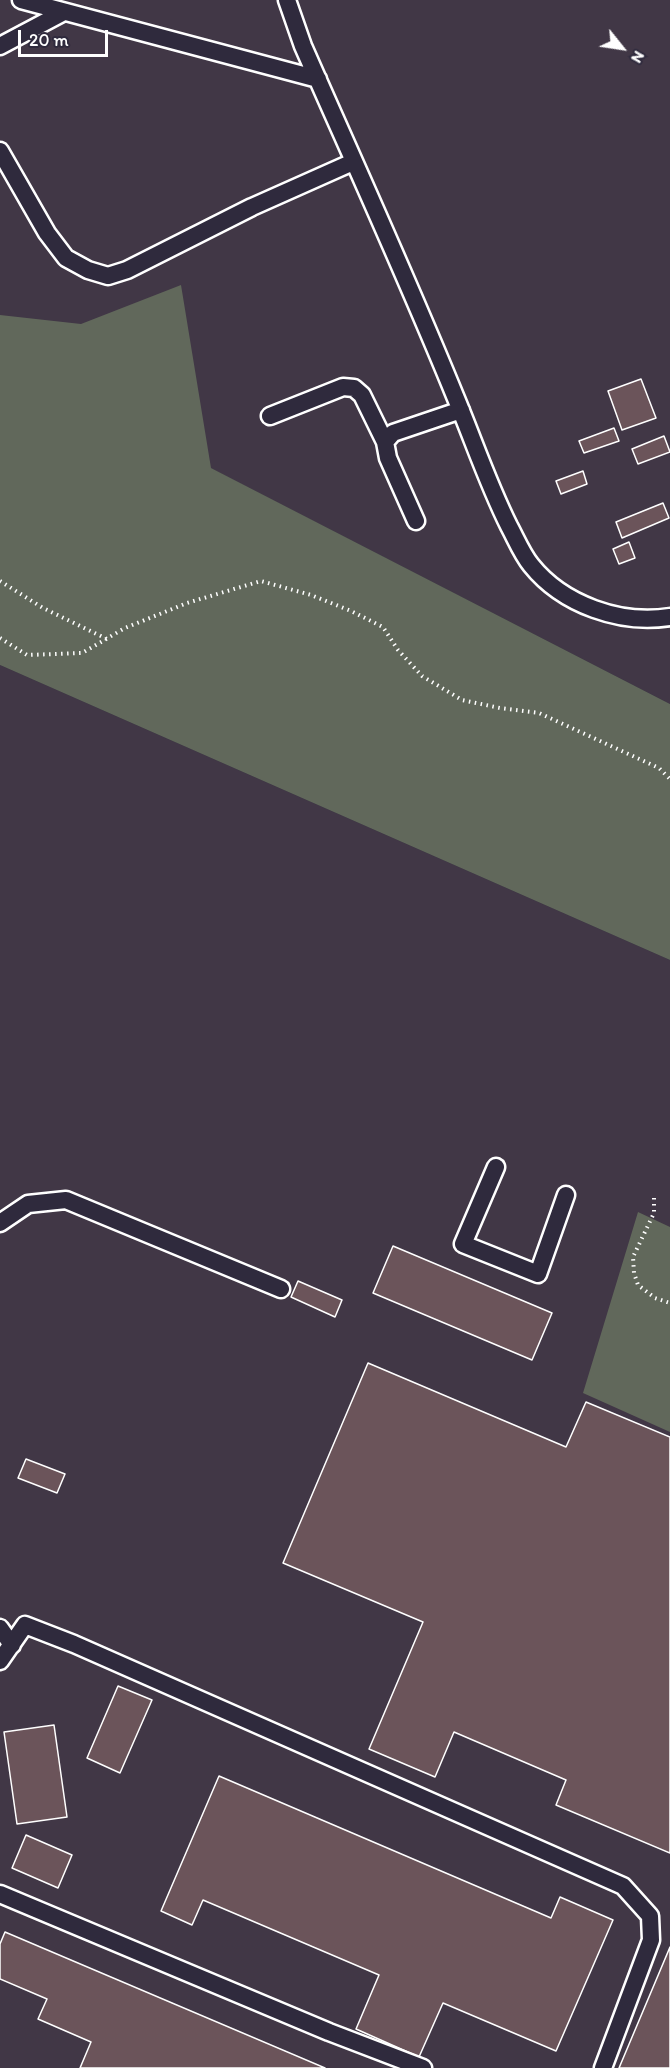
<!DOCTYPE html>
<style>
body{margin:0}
#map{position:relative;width:670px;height:2068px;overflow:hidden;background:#2f2a3d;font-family:Itim,sans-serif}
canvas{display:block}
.north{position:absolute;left:592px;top:18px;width:60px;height:60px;-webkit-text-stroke:4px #2f2a3d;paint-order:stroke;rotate:120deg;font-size:16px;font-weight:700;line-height:24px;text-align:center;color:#fff}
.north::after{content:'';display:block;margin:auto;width:21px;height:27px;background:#fff;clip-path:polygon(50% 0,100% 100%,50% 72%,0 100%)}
.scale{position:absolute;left:18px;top:30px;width:90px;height:27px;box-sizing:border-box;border:3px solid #fff;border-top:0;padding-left:8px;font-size:18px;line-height:21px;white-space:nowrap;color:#fff;-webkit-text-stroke:4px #2f2a3d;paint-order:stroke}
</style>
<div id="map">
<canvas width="670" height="2068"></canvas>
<div class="north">N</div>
<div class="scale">20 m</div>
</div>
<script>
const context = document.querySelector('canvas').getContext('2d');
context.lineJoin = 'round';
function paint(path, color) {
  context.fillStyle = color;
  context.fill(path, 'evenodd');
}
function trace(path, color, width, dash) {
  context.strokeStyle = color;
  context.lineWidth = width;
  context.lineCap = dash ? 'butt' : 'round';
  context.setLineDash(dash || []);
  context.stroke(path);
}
paint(new Path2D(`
 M 0,0 L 670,0 L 670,704 L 0,360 Z
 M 0,665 L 670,960 L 670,2068 L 0,2068 Z`), '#413746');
paint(new Path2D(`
 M 181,285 L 211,468 L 670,704 L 670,960 L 0,665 L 0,315 L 81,324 Z
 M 638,1212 L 670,1227 L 670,1432 L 583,1393 Z`), '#61685b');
const building = new Path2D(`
 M 641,379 L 656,418 L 622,430 L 608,391 Z
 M 614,428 L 619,441 L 584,453 L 579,441 Z
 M 664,436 L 670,452 L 638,464 L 632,449 Z
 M 583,471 L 587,484 L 561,494 L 556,481 Z
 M 663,503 L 669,518 L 622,538 L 616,522 Z
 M 629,542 L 635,558 L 619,564 L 613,549 Z
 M 393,1246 L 552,1313 L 532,1360 L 373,1293 Z
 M 298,1281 L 342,1300 L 335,1317 L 291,1297 Z
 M 368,1363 L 566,1447 L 586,1402 L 670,1437 L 670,1853 L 556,1805 L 566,1780 L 454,1732 L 435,1777 L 369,1749 L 423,1622 L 283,1563 Z
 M 26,1459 L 65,1474 L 57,1493 L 18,1478 Z
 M 118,1686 L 152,1700 L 120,1773 L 87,1758 Z
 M 54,1725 L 67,1817 L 17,1824 L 4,1732 Z
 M 219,1776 L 551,1918 L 560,1897 L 613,1920 L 556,2051 L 443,2003 L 419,2057 L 356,2029 L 379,1975 L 203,1900 L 192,1925 L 161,1911 Z
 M 26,1835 L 72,1855 L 58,1888 L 12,1868 Z
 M 5,1932 L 325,2068 L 80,2068 L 91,2042 L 38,2019 L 47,1999 L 0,1979 L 0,1944 Z
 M 670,1947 L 670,2068 L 619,2068 Z`);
paint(building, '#6b545a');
trace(building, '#fff', 1.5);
const lane = new Path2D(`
 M 21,0 L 318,79
 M 287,0 L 303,46 C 354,162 407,278 455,396 C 473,439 488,484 509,526 C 516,539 522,554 531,565 C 563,605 621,625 670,617
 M 0,46 L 64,12
 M 0,151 L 47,233 L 66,258 L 88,270 L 108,276 L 127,270 L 252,207 L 353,162
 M 270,416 L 343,387 L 354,388 L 362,395 L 385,442
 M 416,521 L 388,458 L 385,442 L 393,433 L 461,410
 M 496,1167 L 463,1244 L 538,1274 L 566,1195
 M 0,1223 L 28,1204 L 66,1200 L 281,1289
 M 0,1628 L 12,1645
 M 0,1661 L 25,1625 L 74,1644 L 623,1886 L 650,1916 L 651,1940 L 603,2068
 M 0,1894 L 329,2032 L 423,2068`);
trace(lane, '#fff', 21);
trace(new Path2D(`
 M 0,581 L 43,608 L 107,639
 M 0,638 L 27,655 L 82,653 L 125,628 L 187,603 L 261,581 L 311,595 L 351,611 L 383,627 L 398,650 L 422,676 L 462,700 L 500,708 L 539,713 L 659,768 L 670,779
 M 654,1198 L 654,1213 L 633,1257 L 634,1273 L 638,1285 L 655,1298 L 670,1303`), '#fff', 4, [1.5, 4.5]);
trace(lane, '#2f2a3d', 16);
</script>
